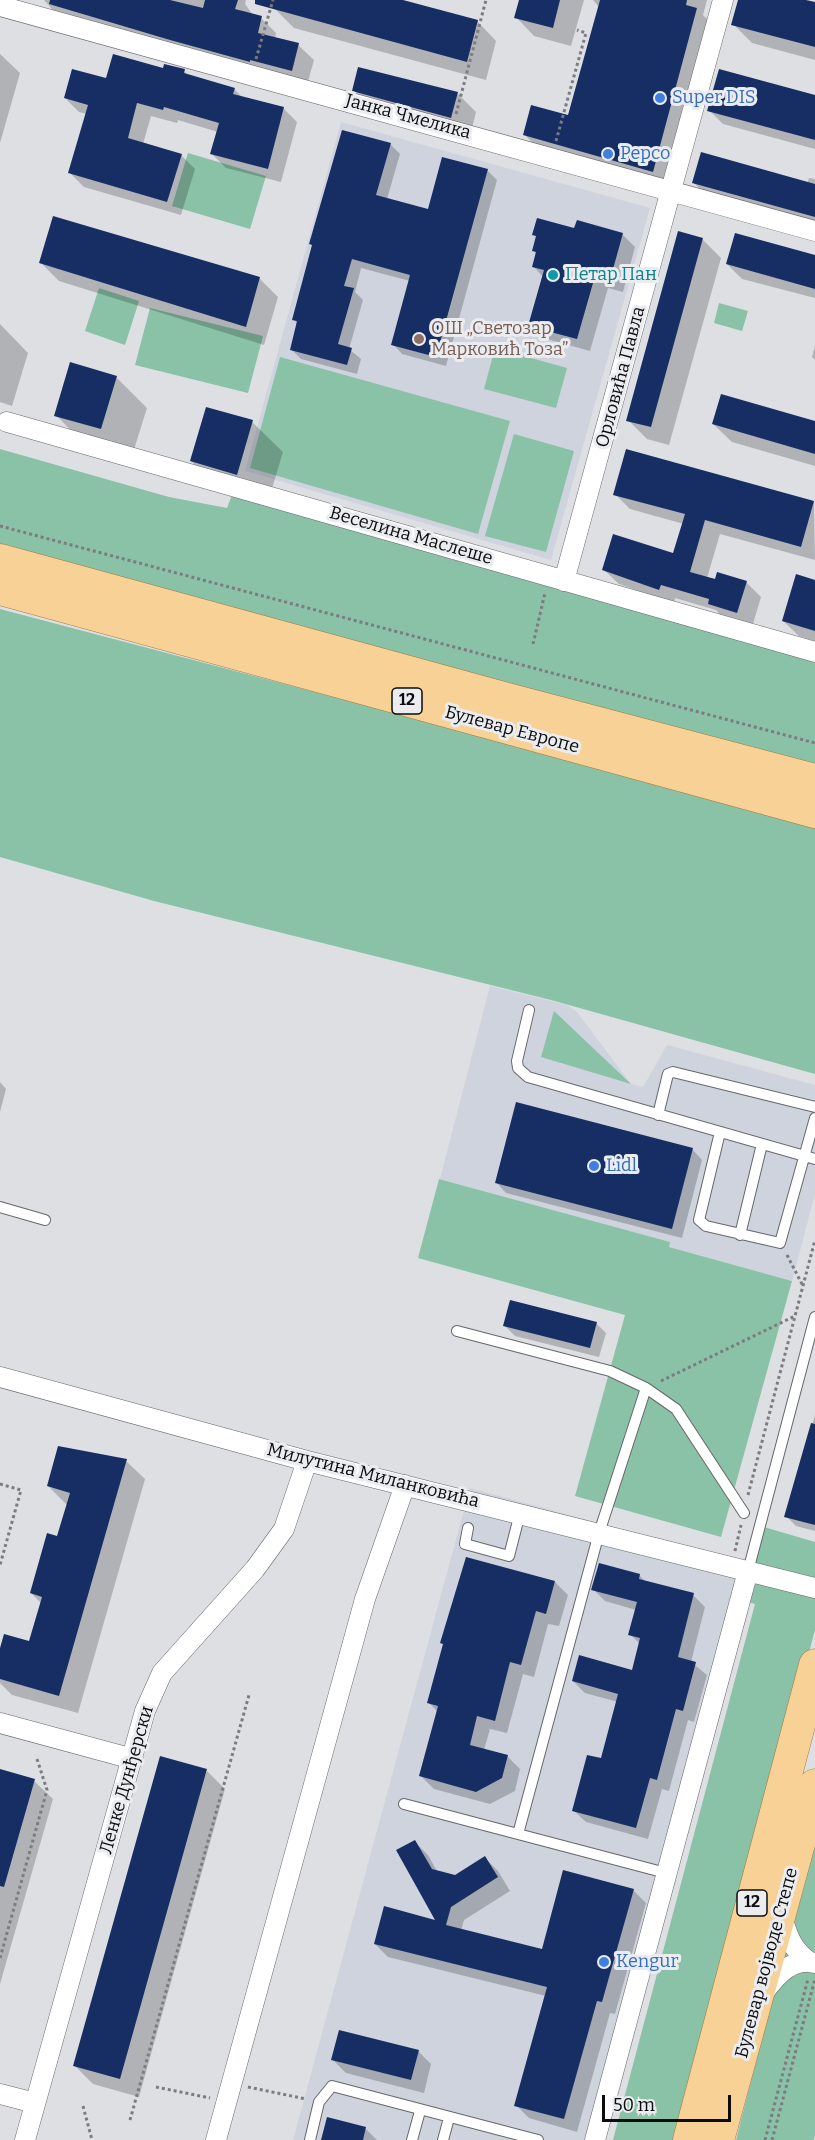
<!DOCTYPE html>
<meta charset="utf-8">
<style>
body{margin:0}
#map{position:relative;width:815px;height:2140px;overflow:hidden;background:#dddfe3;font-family:Bitter,serif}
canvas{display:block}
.scale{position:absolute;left:602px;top:2095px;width:129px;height:27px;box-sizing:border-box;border:3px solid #0c0c0d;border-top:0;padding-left:8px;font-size:18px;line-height:21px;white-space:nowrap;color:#0c0c0d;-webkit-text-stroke:4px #eaecf0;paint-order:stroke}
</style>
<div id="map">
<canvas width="815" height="2140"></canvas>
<div class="scale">50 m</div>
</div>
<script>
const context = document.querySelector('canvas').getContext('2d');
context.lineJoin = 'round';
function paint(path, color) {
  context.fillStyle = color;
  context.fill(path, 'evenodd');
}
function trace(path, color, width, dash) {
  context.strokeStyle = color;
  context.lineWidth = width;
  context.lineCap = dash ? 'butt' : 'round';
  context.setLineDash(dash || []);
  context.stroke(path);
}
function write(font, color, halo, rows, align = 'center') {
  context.font = font + ' Bitter,serif';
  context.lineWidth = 6;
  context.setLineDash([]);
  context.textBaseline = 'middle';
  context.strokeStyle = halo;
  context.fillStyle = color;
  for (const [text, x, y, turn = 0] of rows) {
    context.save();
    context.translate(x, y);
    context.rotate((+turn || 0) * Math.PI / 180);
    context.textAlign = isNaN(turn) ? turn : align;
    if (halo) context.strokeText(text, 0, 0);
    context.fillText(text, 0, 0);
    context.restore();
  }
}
paint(new Path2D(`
 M 341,122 L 650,208 L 551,560 L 245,471 Z
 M 490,986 L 567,1005 L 577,1012 L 631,1084 L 643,1087 L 667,1045 L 815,1085 L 815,1194 L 792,1281 L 669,1247 L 669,1242 L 440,1179 Z
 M 470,1488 L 746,1563 L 591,2140 L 293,2140 Z`), '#ced3dd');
paint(new Path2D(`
 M 188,153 L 266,176 L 250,229 L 172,206 Z
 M 99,288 L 139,301 L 125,345 L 85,331 Z
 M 719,303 L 748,311 L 742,331 L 714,323 Z
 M 150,308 L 263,336 L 248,393 L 135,365 Z
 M 495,348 L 567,368 L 556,408 L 484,389 Z
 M 280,357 L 510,421 L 478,534 L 250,468 Z
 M 514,434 L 574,451 L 546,552 L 485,536 Z
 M 0,449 L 169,497 L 227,508 L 232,495 L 815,661 L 815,768 L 0,553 Z
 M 0,609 L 815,824 L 815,1074 L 551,1000 L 154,901 L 0,857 Z
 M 554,1011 L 631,1084 L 541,1057 Z
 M 439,1179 L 670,1242 L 669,1247 L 792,1281 L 721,1537 L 575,1496 L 625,1315 L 418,1258 Z
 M 764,1527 L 815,1542 L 815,1581 L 754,1566 Z
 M 751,1578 L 815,1594 L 815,1630 L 679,2140 L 613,2140 L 755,1604 L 744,1601 Z
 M 815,1831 L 815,2135 L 814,2140 L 736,2140 Z`), '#8ac2a7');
paint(new Path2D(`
 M 44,0 L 246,0 L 245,4 L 253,15 L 261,18 L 276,33 L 275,39 L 298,45 L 314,60 L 307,85 L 59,17 Z
 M 277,0 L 397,0 L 478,22 L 496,41 L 486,80 L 294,28 L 275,9 Z
 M 520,0 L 584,0 L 571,46 L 534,36 L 516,17 Z
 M 593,0 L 707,0 L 703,15 L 713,25 L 669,187 L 540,151 L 524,134 L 569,117 L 599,7 Z
 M 740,0 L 800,0 L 815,4 L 815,60 L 752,43 L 733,24 Z
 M 0,54 L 20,73 L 0,143 Z
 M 164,69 L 184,71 L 190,77 L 234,89 L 242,97 L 283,108 L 297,122 L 281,182 L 226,168 L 212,154 L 218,132 L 178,120 L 177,123 L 151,116 L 143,144 L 181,155 L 195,169 L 181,215 L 84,187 L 70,173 L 87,114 L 79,112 L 65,98 L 107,80 Z
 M 354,90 L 457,93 L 476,112 L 470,136 L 373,109 Z
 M 815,97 L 815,149 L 723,124 L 709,110 Z
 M 390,144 L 400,154 L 387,199 L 429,210 L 487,170 L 497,180 L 446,366 L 402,354 L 393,344 L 410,281 L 361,268 L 355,292 L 363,300 L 349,349 L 361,359 L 357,374 L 301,359 L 291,349 L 298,324 L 294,320 Z
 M 809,178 L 815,179 L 815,226 L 707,196 L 693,182 L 807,184 Z
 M 576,230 L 622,234 L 635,247 L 623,292 L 608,288 L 590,351 L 543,338 L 530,325 L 543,277 L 534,267 L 537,237 L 534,234 Z
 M 702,239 L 721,258 L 669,445 L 647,439 L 628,420 Z
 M 815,257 L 815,298 L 742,279 L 727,264 Z
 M 41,263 L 259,278 L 278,297 L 264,345 L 59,281 Z
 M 0,324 L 28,353 L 12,406 L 0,402 Z
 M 815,346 L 815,360 L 812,357 Z
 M 116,377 L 147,408 L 131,459 L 86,446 L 56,415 Z
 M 252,422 L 283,452 L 267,505 L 222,492 L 191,461 Z
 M 815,423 L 815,466 L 732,442 L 713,424 Z
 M 615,494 L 814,502 L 815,560 L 720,534 L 707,578 L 746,582 L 761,597 L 752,627 L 724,619 L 716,610 L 675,598 L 674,604 L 619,584 L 604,570 L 674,555 L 684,524 L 630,509 Z
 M 815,584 L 815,641 L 799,636 L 783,621 Z
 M 0,1082 L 6,1089 L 0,1112 Z
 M 693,1150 L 702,1160 L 682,1238 L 506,1193 L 497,1183 Z
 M 596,1323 L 606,1333 L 599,1357 L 515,1336 L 505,1326 Z
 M 815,1415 L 815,1531 L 796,1526 L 786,1516 Z
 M 126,1461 L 145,1479 L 78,1713 L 12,1695 L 0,1683 L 0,1653 L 30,1643 L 41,1603 L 31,1593 L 58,1538 L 68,1506 L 48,1486 Z
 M 639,1575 L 647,1583 L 693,1595 L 705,1607 L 691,1662 L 707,1675 L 694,1722 L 688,1720 L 669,1791 L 662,1789 L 648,1839 L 586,1822 L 574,1811 L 602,1760 L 618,1702 L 585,1693 L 573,1681 L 633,1672 L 640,1644 L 630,1634 L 636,1610 L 605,1601 L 593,1589 Z
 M 555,1582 L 568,1595 L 559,1626 L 548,1624 L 534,1677 L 523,1674 L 507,1733 L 490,1729 L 484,1750 L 507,1756 L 520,1769 L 515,1791 L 490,1804 L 434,1789 L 421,1776 L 438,1712 L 428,1702 Z
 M 0,1771 L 34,1781 L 53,1799 L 0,1984 Z
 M 207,1771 L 225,1789 L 139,2097 L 93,2084 L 74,2065 Z
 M 415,1842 L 428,1855 L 438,1873 L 455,1877 L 485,1858 L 498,1871 L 510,1891 L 464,1920 L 461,1931 L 543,1951 L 633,1890 L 646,1903 L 615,2014 L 610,2013 L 577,2132 L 529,2118 L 516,2105 L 546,1996 L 388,1957 L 375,1944 L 438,1923 Z
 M 418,2051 L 431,2064 L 424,2093 L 346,2073 L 333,2060 Z
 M 328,2119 L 366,2129 L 377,2140 L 323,2140 Z`), '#0003');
paint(new Path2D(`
 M 50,0 L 170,0 L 203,8 L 205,0 L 238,0 L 235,9 L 262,16 L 258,33 L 299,43 L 292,71 L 250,60 L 250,62 L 170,40 L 49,4 Z
 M 255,0 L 403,0 L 478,20 L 467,62 L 255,4 Z
 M 519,0 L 560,0 L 553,28 L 514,18 Z
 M 600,0 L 687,0 L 686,5 L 697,8 L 653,172 L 523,135 L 531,105 L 568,115 Z
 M 738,0 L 806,0 L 815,2 L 815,47 L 731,25 Z
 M 113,54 L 163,68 L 164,64 L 185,69 L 184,73 L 235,88 L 233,94 L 284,107 L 268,169 L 210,154 L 219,123 L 164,107 L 163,110 L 137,103 L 128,138 L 182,154 L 167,202 L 68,173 L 88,105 L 64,98 L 72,69 L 106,78 Z
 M 358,67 L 458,92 L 451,118 L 352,91 Z
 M 719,69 L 815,95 L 815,140 L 707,111 Z
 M 342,130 L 391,143 L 376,195 L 428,209 L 442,157 L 488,169 L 436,357 L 391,345 L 410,275 L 352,259 L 344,286 L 354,288 L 338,344 L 352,348 L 347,365 L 290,350 L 297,321 L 292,320 L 312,245 L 309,244 Z
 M 701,152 L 815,184 L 815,217 L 692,183 Z
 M 53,216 L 260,277 L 246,327 L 39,263 Z
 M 537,218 L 574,228 L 577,220 L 623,233 L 610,280 L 595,276 L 577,339 L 528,326 L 544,270 L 532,267 L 536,252 L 532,251 L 536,236 L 532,235 Z
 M 678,231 L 703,238 L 651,427 L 626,421 Z
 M 735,233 L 815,255 L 815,289 L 726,264 Z
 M 70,362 L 117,376 L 101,429 L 54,416 Z
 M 721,394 L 815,421 L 815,454 L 712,424 Z
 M 206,407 L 253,420 L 237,475 L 190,461 Z
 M 626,449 L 814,501 L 801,547 L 705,520 L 690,572 L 715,579 L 717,572 L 747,581 L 737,613 L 708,604 L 709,599 L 661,585 L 659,590 L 602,570 L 613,534 L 673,553 L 685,514 L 613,495 Z
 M 796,574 L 815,580 L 815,631 L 782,621 Z
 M 516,1102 L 693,1148 L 672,1229 L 495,1183 Z
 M 510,1300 L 597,1322 L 590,1348 L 503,1326 Z
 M 811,1423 L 815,1424 L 815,1525 L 784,1517 Z
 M 58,1446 L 127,1459 L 59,1696 L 0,1679 L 0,1648 L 4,1634 L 29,1641 L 42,1597 L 30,1593 L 47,1533 L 57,1536 L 70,1493 L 47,1486 Z
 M 466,1557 L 555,1581 L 546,1614 L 536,1611 L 521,1665 L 510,1662 L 495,1721 L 477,1716 L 470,1745 L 508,1755 L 502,1778 L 476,1792 L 419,1776 L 438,1706 L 427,1703 L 443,1644 L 440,1643 Z
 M 599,1563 L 640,1574 L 639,1579 L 694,1593 L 678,1657 L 696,1662 L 683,1711 L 676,1709 L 657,1780 L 650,1778 L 636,1828 L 572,1811 L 587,1755 L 601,1758 L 618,1694 L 572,1681 L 579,1655 L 632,1670 L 640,1638 L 628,1635 L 637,1602 L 591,1590 Z
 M 160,1756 L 207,1769 L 120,2079 L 73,2066 Z
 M 0,1769 L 35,1779 L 4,1887 L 0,1886 Z
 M 415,1840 L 432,1869 L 455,1875 L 485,1856 L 498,1877 L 451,1907 L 446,1925 L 542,1949 L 563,1870 L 634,1889 L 602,2002 L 597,2001 L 564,2119 L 514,2106 L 547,1987 L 374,1944 L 384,1906 L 435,1920 L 396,1850 Z
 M 339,2030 L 419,2050 L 411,2080 L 331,2060 Z
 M 327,2117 L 366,2127 L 363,2140 L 321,2140 Z`), '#172e64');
const lane = new Path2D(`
 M 529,1010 L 517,1061 L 518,1068 L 528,1077 L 815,1159
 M 658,1115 L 668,1074 L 673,1072 L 815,1107
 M 720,1132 L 699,1220 L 706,1226 L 780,1243 L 815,1118
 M 0,1207 L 45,1220
 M 740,1235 L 762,1144
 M 457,1331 L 610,1371 L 646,1388 L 599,1533 L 518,1834
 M 646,1388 L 676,1409 L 744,1513
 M 468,1528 L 465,1544 L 509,1556 L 520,1513
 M 748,1571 L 815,1317
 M 404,1804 L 666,1873
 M 310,2140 L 319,2102 L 332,2086 L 538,2140
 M 412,2140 L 420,2111
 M 443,2140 L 449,2118`);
const street = new Path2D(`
 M 0,6 L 815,231
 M 7,422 L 815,652
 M 564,581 L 723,0
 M 0,1377 L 307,1461 L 815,1588
 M 0,1723 L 133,1759
 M 782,1916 C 787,1935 792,1949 808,1961
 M 764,1992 C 777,1975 792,1957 815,1963
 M 0,2094 L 35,2103
 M 25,2140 L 145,1711 L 162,1673 L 255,1569 L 284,1529 L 307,1461
 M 216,2140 L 365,1599 L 405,1485
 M 595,2140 L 748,1571`);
const primary = new Path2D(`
 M 0,560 L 507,699 L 815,780
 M 0,589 L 815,812
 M 689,2140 L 815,1665
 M 718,2140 L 815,1785`);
trace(lane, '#66676b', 12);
trace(street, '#66676b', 21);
trace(primary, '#a3793a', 33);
trace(new Path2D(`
 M 256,59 L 273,0
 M 456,114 L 486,0
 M 556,141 L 586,33 L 577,30
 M 0,526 L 815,743
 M 533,644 L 545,593
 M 787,1255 L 803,1286
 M 661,1381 L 795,1316
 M 0,1484 L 21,1490 L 0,1565
 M 748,1495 L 815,1240
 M 735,1551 L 741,1525
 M 0,1958 L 47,1790 L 37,1759
 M 156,2087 L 210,2098
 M 248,2087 L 306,2099
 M 83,2106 L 92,2140
 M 130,2120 L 249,1695
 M 765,2140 L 808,1979
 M 772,2140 L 815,1979`), '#7b7c7f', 3, [3, 3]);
trace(lane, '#fff', 10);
trace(street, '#fff', 20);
trace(primary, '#f8d197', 32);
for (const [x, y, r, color] of [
 [660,98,6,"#3f7fe0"],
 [608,154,6,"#3f7fe0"],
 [553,275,6,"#0f9aa8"],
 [419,339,6,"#8d6e63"],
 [594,1166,6,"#3f7fe0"],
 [604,1962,6,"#3f7fe0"]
]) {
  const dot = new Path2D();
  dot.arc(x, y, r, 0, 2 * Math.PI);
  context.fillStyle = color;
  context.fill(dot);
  trace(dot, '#eaecf0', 2);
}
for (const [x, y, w] of [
 [407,701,30],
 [752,1903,30]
]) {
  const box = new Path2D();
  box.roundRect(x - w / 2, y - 13, w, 26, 4.5);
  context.fillStyle = '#eaecf0';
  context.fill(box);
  trace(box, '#0c0c0d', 1.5);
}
write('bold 16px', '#0c0c0d', null, [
 ["12",407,701],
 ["12",752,1903]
]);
write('18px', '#366cbe', '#eaecf0', [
 ["Super DIS",672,98],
 ["Pepco",620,154],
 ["Lidl",606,1166],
 ["Kengur",616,1962]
], 'left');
write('18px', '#0c0c0d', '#eaecf0', [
 ["Јанка Чмелика",408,117,15],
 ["Орловића Павла",621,377,-75],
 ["Веселина Маслеше",411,536,16],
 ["Булевар Европе",512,730,15],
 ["Милутина Миланковића",373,1476,14],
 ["Ленке Дунђерски",127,1780,-74],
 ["Булевар војводе Степе",767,1963,-75]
]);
write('18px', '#0d838f', '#eaecf0', [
 ["Петар Пан",565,275]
], 'left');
write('18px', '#785e54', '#eaecf0', [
 ["ОШ „Светозар",431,329],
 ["Марковић Тоза”",431,350]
], 'left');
</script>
